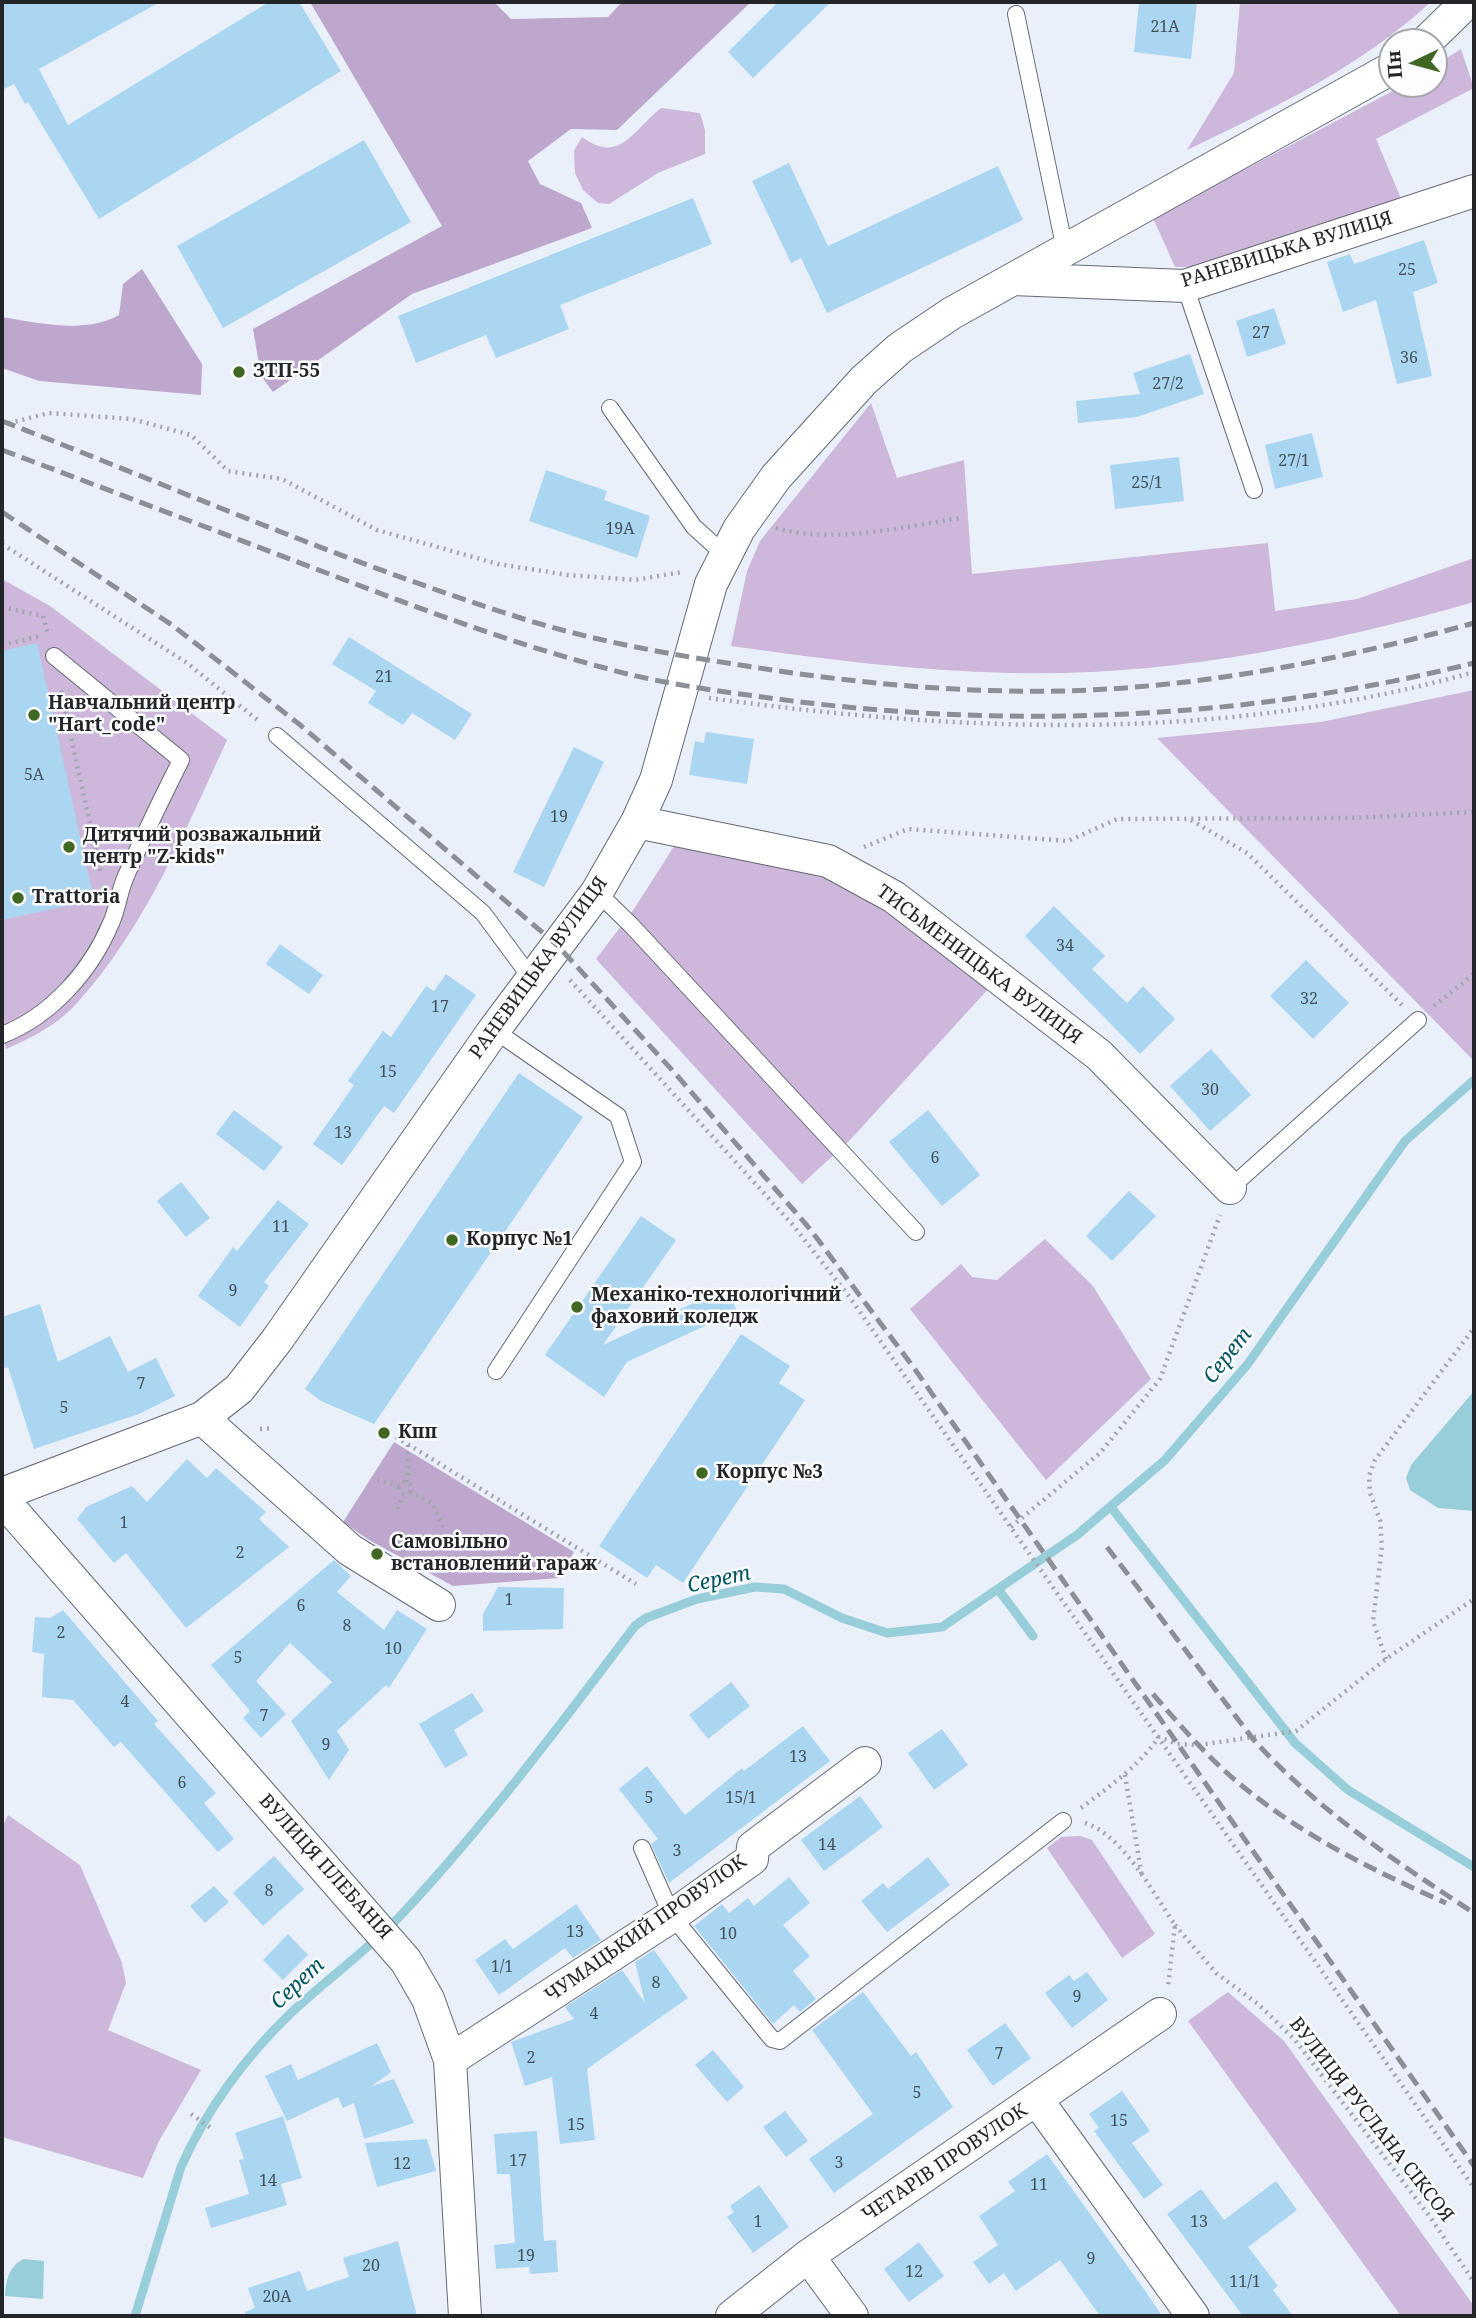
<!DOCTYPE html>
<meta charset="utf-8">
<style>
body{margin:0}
#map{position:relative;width:1476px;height:2318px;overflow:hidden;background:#eaf0fa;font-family:"Noto Serif",serif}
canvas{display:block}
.frame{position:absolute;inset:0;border:4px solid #232529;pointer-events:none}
.north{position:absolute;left:1378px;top:28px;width:70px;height:70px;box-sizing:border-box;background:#fbfdff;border:2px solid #a5a7a9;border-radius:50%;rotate:265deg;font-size:19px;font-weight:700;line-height:28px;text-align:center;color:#232529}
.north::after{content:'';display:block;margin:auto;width:24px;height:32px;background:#416823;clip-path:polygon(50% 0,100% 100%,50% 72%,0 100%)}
</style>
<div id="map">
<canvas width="1476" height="2318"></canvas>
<div class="frame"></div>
<div class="north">Пн</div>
</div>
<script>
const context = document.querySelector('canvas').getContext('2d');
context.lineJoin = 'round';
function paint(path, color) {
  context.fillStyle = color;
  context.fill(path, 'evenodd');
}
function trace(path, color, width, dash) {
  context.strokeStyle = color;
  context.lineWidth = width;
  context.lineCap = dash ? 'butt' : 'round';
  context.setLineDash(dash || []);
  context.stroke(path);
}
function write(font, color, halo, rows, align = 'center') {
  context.font = font + ' "Noto Serif",serif';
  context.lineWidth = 5;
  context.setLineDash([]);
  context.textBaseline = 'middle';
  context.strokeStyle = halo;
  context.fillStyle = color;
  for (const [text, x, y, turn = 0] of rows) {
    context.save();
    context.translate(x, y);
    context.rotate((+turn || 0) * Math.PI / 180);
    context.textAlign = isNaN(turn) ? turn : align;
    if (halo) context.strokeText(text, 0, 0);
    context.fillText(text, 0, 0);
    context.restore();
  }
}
paint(new Path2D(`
 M 1240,2 L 1431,2 C 1359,68 1274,108 1187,150 L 1234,73 Z
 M 1461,49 L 1474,88 L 1376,139 L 1402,201 L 1200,267 L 1175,267 L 1153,218 L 1406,84 L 1434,84 L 1434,66 Z
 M 661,108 L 700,113 L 705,130 L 705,154 L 658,173 L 609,204 L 598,203 L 583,190 L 575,173 L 574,151 L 582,137 C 620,165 633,130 661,108 Z
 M 871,403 L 897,478 L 964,460 L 972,574 L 1268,543 L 1275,611 L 1357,599 L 1474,558 L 1474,602 C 1324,645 1167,677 1010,673 C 916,671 824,659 731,646 L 747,571 L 760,541 Z
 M 2,579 L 50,606 L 227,740 C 185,831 145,928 77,1003 C 59,1024 31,1038 6,1049 L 2,1032 Z
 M 1474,690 L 1474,1061 L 1157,738 L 1321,722 Z
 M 678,840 L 822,867 L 890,903 L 992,985 L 850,1140 L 802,1184 L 596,959 L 634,909 Z
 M 1045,1239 L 1093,1286 L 1151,1379 L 1046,1480 L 910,1309 L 961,1264 L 972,1277 L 997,1280 Z
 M 8,1815 L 80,1865 L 122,1963 L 126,1983 L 108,2030 L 201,2070 L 159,2141 L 143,2178 L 2,2137 L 2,1827 Z
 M 1080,1836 L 1092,1840 L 1155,1934 L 1122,1958 L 1047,1848 L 1061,1837 Z
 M 1228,1992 L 1284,2041 L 1474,2306 L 1474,2316 L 1401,2316 L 1188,2021 Z`), '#cdb7db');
paint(new Path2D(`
 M 310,2 L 494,2 L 511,19 L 608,17 L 622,2 L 751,2 L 617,130 L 571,129 L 528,161 L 540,184 L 581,203 L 592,228 L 412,294 L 273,392 L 261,376 L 253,329 L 442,226 Z
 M 142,269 L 202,364 L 201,395 L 39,381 L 2,368 L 2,317 C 37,323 87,334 119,315 L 123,284 Z
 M 394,1442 L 574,1552 L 559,1578 L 453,1586 L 369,1540 L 343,1522 Z`), '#bea7cd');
paint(new Path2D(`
 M 1474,1391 L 1474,1511 L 1438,1508 L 1410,1490 L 1406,1478 L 1411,1465 Z
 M 24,2259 L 44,2261 L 43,2299 L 5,2296 C 6,2281 9,2265 24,2259 Z`), '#97ced9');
trace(new Path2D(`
 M 1111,1507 L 1295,1743 L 1348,1790 L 1474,1867
 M 998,1589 L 1033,1636
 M 135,2316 L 181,2167 C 206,2110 246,2056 291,2013 C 327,1979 368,1950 402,1914 C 486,1824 561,1724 635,1626 L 646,1618 L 697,1599 L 755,1587 L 784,1589 L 842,1618 L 887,1633 L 942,1627 L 1077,1535 L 1165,1460 L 1247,1365 L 1405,1141 L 1474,1080`), '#97ced9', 9);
paint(new Path2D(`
 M 2,2 L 160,2 L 39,69 L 68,125 L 269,2 L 299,2 L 341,71 L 99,219 L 28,102 L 25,104 L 14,84 L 2,90 Z
 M 778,2 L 831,2 L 753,78 L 728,52 Z
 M 1139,2 L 1197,2 L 1191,59 L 1134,52 Z
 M 364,140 L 411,222 L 223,328 L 177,246 Z
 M 789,163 L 828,246 L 998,166 L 1023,220 L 827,313 L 801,258 L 791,263 L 752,181 Z
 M 693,198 L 712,244 L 560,305 L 569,329 L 496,358 L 486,335 L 416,363 L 398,316 Z
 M 1424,240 L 1438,283 L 1413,292 L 1432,376 L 1397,384 L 1376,300 L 1343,312 L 1327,262 L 1350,254 L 1354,264 Z
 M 1274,308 L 1286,344 L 1247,357 L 1236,321 Z
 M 1190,354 L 1204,394 L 1137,417 L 1078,423 L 1076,401 L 1140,394 L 1133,373 Z
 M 1312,433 L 1323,477 L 1275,489 L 1265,445 Z
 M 1179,457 L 1184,501 L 1115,509 L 1110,465 Z
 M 546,470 L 607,491 L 604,500 L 650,516 L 637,558 L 529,521 Z
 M 349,637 L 472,714 L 455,740 L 412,713 L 403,725 L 368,703 L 376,691 L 332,664 Z
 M 37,643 L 94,900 L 2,920 L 2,651 Z
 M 706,732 L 754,739 L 747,784 L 689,775 L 695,741 L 704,743 Z
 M 574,747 L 604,762 L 544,887 L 513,872 Z
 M 1054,906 L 1105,956 L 1092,969 L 1127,1003 L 1143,986 L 1175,1019 L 1140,1054 L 1025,936 Z
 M 280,944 L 323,975 L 309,994 L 266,964 Z
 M 1306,960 L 1349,1003 L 1313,1039 L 1270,996 Z
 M 446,974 L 476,995 L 394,1113 L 384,1106 L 342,1165 L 313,1144 L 354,1085 L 348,1081 L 383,1031 L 391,1037 L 426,986 L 434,991 Z
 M 1211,1049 L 1251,1095 L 1210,1131 L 1170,1086 Z
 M 519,1073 L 583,1117 L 374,1424 L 321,1401 L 305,1389 Z
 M 234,1110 L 283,1147 L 264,1171 L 216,1134 Z
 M 928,1110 L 980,1175 L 942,1206 L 889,1142 Z
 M 181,1182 L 210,1218 L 186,1237 L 157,1201 Z
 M 1129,1191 L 1156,1216 L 1112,1261 L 1086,1236 Z
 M 278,1200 L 309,1224 L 264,1282 L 269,1286 L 240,1327 L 198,1296 L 233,1247 L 237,1251 Z
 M 641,1216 L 676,1240 L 603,1345 L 726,1288 L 737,1311 L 627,1362 L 604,1397 L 545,1355 Z
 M 40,1304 L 58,1362 L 110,1336 L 128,1372 L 156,1358 L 175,1396 L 139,1414 L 34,1449 L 8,1367 L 2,1369 L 2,1317 Z
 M 741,1334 L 790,1366 L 779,1383 L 805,1400 L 683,1583 L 656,1565 L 647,1578 L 599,1546 Z
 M 187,1459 L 207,1478 L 216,1468 L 266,1512 L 259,1519 L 289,1547 L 186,1628 L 126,1553 L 114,1563 L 77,1519 L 86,1507 L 132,1486 L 147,1502 Z
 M 334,1560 L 351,1576 L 337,1592 L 384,1630 L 397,1610 L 427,1629 L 389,1688 L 386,1685 L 337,1731 L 349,1750 L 329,1780 L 291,1721 L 332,1682 L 290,1643 L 256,1681 L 286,1714 L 261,1738 L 243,1718 L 250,1711 L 211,1665 Z
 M 498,1587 L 564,1588 L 563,1629 L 483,1631 L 483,1614 Z
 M 63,1610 L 158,1721 L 154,1724 L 216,1793 L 204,1803 L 234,1839 L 218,1852 L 121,1742 L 114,1747 L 73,1700 L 42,1697 L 44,1654 L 32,1652 L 35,1617 L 50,1618 Z
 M 731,1682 L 750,1706 L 708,1739 L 689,1715 Z
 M 472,1693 L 484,1711 L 454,1730 L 468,1755 L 445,1768 L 419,1724 Z
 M 803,1726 L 830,1761 L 669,1883 L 651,1844 L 658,1839 L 619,1789 L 647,1766 L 685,1815 L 742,1768 L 744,1771 Z
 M 942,1729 L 968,1765 L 934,1790 L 908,1753 Z
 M 860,1796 L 883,1827 L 824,1871 L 801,1840 Z
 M 274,1856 L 304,1889 L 263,1926 L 233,1893 Z
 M 928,1857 L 950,1885 L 887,1932 L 861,1901 L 883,1883 L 888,1889 Z
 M 789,1877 L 810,1903 L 783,1925 L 810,1956 L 793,1971 L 816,1999 L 800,2012 L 794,2005 L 773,2024 L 694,1926 L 722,1904 L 729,1913 L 748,1898 L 754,1906 Z
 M 214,1886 L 229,1902 L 205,1923 L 190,1906 Z
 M 576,1904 L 601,1940 L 573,1958 L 565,1948 L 499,1995 L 475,1960 L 505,1939 L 513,1949 Z
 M 288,1934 L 308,1955 L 283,1980 L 263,1960 Z
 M 654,1950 L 688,1998 L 587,2069 L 595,2140 L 560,2144 L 552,2077 L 525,2086 L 511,2042 L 574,2019 L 565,2007 L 622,1970 L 645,2003 L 635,1962 Z
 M 1087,1972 L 1108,2000 L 1072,2028 L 1045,1993 L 1069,1975 L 1074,1981 Z
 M 863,1992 L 911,2056 L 916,2052 L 953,2107 L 834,2193 L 809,2159 L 873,2114 L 812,2030 Z
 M 1005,2023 L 1031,2058 L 993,2086 L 967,2050 Z
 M 377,2043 L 391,2072 L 372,2086 L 394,2079 L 414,2123 L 364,2139 L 354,2103 L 343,2108 L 338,2097 L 287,2121 L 265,2076 L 291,2064 L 298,2080 Z
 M 713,2050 L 744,2087 L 727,2102 L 695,2065 Z
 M 1122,2091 L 1150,2131 L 1132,2143 L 1163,2185 L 1144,2199 L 1094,2131 L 1099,2128 L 1089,2114 Z
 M 785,2111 L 808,2141 L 786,2157 L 763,2127 Z
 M 283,2116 L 302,2178 L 281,2184 L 287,2205 L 211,2228 L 205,2208 L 249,2194 L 239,2160 L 244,2159 L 235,2133 Z
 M 537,2131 L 544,2241 L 556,2240 L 558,2272 L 530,2274 L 529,2267 L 496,2269 L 494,2245 L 515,2243 L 510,2174 L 497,2174 L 494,2134 Z
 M 427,2139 L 436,2171 L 377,2187 L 365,2143 Z
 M 1047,2154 L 1146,2292 L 1162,2316 L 1100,2316 L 1060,2260 L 1016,2291 L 1004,2273 L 989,2284 L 973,2262 L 998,2245 L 979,2216 L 1015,2191 L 1008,2182 Z
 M 1276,2181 L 1297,2210 L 1248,2247 L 1278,2286 L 1273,2290 L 1293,2316 L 1243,2316 L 1167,2214 L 1201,2189 L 1224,2220 Z
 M 759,2185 L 789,2227 L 753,2253 L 727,2217 L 734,2212 L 730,2206 Z
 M 398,2241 L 417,2316 L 246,2316 L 245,2312 L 255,2308 L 248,2288 L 300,2271 L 307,2291 L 349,2277 L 343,2258 Z
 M 919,2242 L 944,2276 L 909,2302 L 884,2269 Z`), '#abd6f2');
const service = new Path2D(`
 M 1016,14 L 1065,250
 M 1185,286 L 1254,490
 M 610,408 L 694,527 L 725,555
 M 277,736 L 483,913 L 531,978
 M 597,892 L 631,925 L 916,1232
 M 494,1030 L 618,1116 L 633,1162 L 496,1371
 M 2,1035 C 51,1016 91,971 111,923 C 118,908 119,891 126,876 C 143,837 162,798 181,760 L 54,656
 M 1230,1188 L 1418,1020
 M 642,1848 L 672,1916 L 772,2039 L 780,2041 L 1063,1821`);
const minor = new Path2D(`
 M 1426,42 L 1467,2
 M 1013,279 L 1185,286 L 1474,191
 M 637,822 L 828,861 L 894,897 L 1099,1055 L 1230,1188
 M 202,1418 L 350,1550 L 439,1605
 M 2,1494 L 202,1418 L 239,1389 L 277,1340 L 494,1030 L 597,892 L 637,822 L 656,780 L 711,584 L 739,529 L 776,477 L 864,380 L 900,348 L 952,313 L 1392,68
 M 2,1499 L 406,1961 L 428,1999 L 450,2060 L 465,2316
 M 450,2060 L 672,1916 L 752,1859 L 753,1847 L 865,1763
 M 1037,2100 L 1193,2316
 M 808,2256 L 852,2316
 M 732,2316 L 808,2256 L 1160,2014`);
trace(service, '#656a73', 18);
trace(minor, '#656a73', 34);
trace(new Path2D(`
 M 2,425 L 49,413 L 132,419 L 191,435 L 228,471 L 282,479 L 377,530 L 498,564 L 568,575 L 635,580 L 682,572
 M 776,528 C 835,545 903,526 962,518
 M 2,544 L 187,663 L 260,722
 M 2,607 L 43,616 L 48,635
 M 2,645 L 41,636
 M 61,691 L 101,874
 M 709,698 C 966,733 1222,743 1474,672
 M 1191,820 L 1247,853 L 1402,1005
 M 864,847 L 908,829 L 1068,841 L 1117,819 L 1351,818 L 1474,812
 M 570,980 L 792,1224 L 848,1295 L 1474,2188
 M 1434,1006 L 1474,974
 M 260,1429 L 273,1428
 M 396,1437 L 636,1584
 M 377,1480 L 399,1486
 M399 1488a6 6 0 1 1 12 0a6 6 0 1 1-12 0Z
 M 407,1482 L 408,1445
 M 410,1492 L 432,1503 L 445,1531
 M 398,1509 L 403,1495
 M 1011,1527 L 1100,1453 L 1160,1379 L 1220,1215
 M 1386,1659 L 1373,1621 L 1382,1546 L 1380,1520 L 1370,1493 L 1369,1476 L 1375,1460 L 1474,1328
 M 1125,1775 L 1142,1877
 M 1081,1808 C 1110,1786 1138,1767 1159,1737 L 1177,1744 L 1198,1745 L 1296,1731 L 1386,1659 L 1474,1599
 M 1085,1823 C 1123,1835 1153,1893 1175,1925 L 1168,1987
 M 1175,1925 L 1216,1973 L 1258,2004 L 1295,2040 L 1430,2217 L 1474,2282
 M 191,2114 L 211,2128`), '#a1a6ae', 4.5, [2, 5]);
trace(service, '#fff', 16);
trace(minor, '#fff', 32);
trace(new Path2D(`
 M 2,421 C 175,488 346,563 524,619 C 594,641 668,654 740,665 C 846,682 953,693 1060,691 C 1200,688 1340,660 1474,623
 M 2,450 C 106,489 211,529 316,569 C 411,605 506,642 605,668 C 661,684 719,691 777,699 C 1011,730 1245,720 1474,663
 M 2,512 L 172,625 L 299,724 L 557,945 L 673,1071 L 810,1229 L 914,1368 L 1474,2166
 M 1107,1547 L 1253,1739 C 1317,1810 1395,1861 1474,1913
 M 1153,1694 C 1184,1730 1216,1767 1255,1796 C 1313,1841 1379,1873 1446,1903`), '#8b8f96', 5, [14, 7]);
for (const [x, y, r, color] of [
 [239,372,7,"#416823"],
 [34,715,7,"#416823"],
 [69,847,7,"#416823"],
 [18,898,7,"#416823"],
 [452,1240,7,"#416823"],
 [577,1307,7,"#416823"],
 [384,1433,7,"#416823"],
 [702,1473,7,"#416823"],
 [377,1554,7,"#416823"]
]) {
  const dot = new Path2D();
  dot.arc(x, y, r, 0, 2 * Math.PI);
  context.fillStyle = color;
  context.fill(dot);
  trace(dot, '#fbfdff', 2.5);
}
write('16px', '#45515b', null, [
 ["21А",1165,27],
 ["25",1407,270],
 ["27",1261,333],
 ["36",1409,358],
 ["27/2",1168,384],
 ["27/1",1294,461],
 ["25/1",1147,483],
 ["19А",620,529],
 ["21",384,677],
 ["5А",34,775],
 ["19",559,817],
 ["34",1065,946],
 ["32",1309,999],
 ["17",440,1007],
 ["15",388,1072],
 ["30",1210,1090],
 ["13",343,1133],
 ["6",935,1158],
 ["11",281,1227],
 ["9",233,1291],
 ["7",141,1384],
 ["5",64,1408],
 ["1",124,1523],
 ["2",240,1553],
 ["1",509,1600],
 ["6",301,1606],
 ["8",347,1626],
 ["2",61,1633],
 ["10",393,1649],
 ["5",238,1658],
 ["4",125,1702],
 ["7",264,1716],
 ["9",326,1745],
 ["13",798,1757],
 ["6",182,1783],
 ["5",649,1798],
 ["15/1",741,1798],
 ["14",827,1845],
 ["3",677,1851],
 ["8",269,1891],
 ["13",575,1932],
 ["10",728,1934],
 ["1/1",502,1967],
 ["8",656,1983],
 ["9",1077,1997],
 ["4",594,2014],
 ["7",999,2054],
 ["2",531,2058],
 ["5",917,2093],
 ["15",1119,2121],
 ["15",576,2125],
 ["17",518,2161],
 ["3",839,2163],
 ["12",402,2164],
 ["14",268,2181],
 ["11",1039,2185],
 ["1",758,2222],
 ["13",1199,2222],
 ["19",526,2256],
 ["9",1091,2259],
 ["20",371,2266],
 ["12",914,2272],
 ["11/1",1245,2282],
 ["20А",277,2297]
]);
write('19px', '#232529', '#fbfdff', [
 ["РАНЕВИЦЬКА ВУЛИЦЯ",1287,250,-17],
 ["ТИСЬМЕНИЦЬКА ВУЛИЦЯ",979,965,37],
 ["РАНЕВИЦЬКА ВУЛИЦЯ",539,968,-54],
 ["ВУЛИЦЯ ПЛЕБАНІЯ",325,1867,48],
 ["ЧУМАЦЬКИЙ ПРОВУЛОК",646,1929,-35],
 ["ВУЛИЦЯ РУСЛАНА СІКСОЯ",1371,2120,52],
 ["ЧЕТАРІВ ПРОВУЛОК",945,2163,-34]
]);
write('bold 19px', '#232529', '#fbfdff', [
 ["ЗТП-55",253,372],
 ["Навчальний центр",48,704],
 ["\"Hart_code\"",48,726],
 ["Дитячий розважальний",83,836],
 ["центр \"Z-kids\"",83,858],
 ["Trattoria",32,898],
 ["Корпус №1",466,1240],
 ["Механіко-технологічний",591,1296],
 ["фаховий коледж",591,1318],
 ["Кпп",398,1433],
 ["Корпус №3",716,1473],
 ["Самовільно",391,1543],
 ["встановлений гараж",391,1565]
], 'left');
write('italic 21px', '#005560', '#fbfdff', [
 ["Серет",1228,1356,-52],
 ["Серет",719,1580,-12],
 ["Серет",298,1984,-43]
]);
</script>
